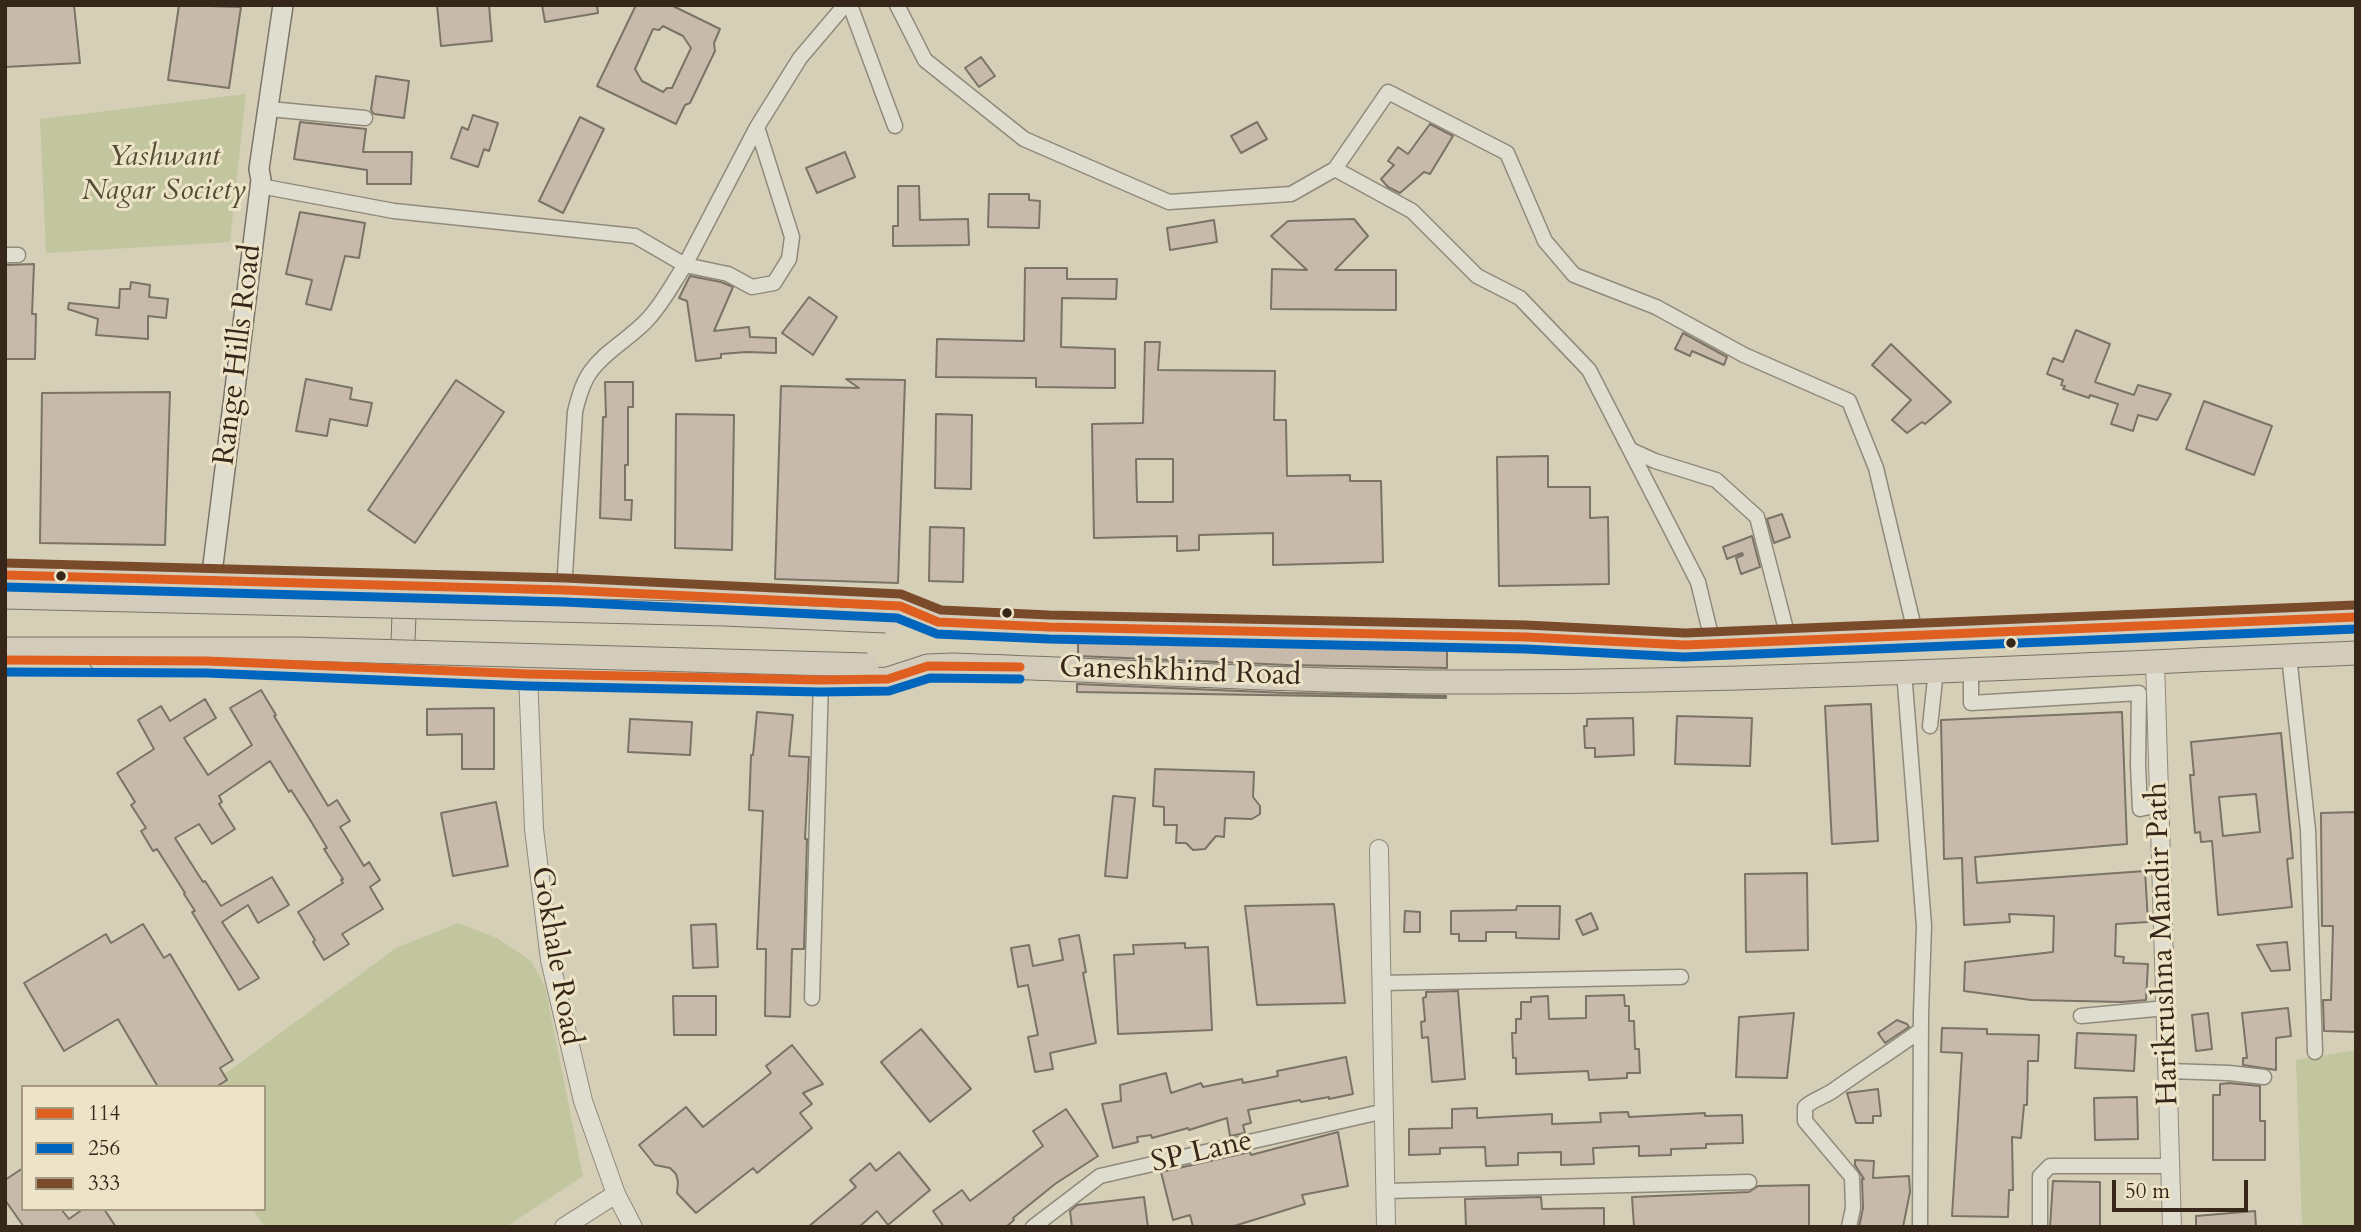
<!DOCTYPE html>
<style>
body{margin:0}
#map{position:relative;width:2361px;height:1232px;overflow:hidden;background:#d6cfb7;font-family:Cardo,serif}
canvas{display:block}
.frame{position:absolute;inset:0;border:7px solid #37261a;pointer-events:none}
.legend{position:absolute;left:21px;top:1085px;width:245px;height:126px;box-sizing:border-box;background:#ede4c8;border:2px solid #a49882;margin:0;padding:9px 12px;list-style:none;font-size:21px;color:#37261a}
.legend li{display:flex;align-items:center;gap:14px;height:35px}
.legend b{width:35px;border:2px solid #a49882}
.scale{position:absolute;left:2112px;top:1180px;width:136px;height:32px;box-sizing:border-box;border:4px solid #37261a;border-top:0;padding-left:9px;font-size:21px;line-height:24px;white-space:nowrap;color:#37261a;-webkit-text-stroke:5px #ede4c8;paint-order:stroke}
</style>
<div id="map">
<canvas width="2361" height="1232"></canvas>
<div class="frame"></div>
<ul class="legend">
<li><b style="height:9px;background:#df5f21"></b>114</li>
<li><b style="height:9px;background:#0065bd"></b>256</li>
<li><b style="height:9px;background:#7a4b2a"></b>333</li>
</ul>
<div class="scale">50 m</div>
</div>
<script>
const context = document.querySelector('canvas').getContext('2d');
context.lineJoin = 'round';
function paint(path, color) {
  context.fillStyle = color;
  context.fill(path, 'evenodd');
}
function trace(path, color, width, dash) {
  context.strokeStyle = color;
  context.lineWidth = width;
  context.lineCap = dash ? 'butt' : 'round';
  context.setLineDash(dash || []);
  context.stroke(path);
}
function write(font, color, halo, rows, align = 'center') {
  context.font = font + ' Cardo,serif';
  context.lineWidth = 6;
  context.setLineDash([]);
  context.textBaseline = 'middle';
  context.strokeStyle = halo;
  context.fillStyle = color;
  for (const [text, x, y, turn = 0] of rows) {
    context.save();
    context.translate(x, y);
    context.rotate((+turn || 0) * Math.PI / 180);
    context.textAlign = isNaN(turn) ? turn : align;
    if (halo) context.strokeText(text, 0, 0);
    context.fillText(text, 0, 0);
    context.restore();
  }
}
paint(new Path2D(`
 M 246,94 L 230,242 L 46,253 L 40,119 Z
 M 458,923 L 497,938 L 531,961 L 545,986 L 583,1176 L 506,1227 L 264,1227 L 253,1209 L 264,1209 L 264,1087 L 207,1087 L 396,948 Z
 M 2356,1050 L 2356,1227 L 2302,1227 L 2296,1060 Z`), '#c1c69f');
const building = new Path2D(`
 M 5,5 L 74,5 L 80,63 L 5,67 Z
 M 179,5 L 241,7 L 229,88 L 168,80 Z
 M 437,5 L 489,5 L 492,41 L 441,46 Z
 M 542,5 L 597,5 L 598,13 L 545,22 Z
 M 636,5 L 671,5 L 720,29 L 714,43 L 715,51 L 690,103 L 685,105 L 676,124 L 597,86 ZM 663,26 L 683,36 L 691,48 L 672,88 L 667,88 L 663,92 L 642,81 L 635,69 L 653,29 L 659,30 Z
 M 981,57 L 995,76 L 979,87 L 965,68 Z
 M 376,76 L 409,81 L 404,118 L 374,114 L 371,110 Z
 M 473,115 L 498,123 L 489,151 L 484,149 L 478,167 L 451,158 L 462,127 L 468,130 Z
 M 580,117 L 604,129 L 563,213 L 539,201 Z
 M 300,122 L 366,129 L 363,152 L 412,152 L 411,184 L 367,184 L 367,170 L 294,159 Z
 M 1257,122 L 1267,139 L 1241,153 L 1231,136 Z
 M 1430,124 L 1453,136 L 1430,174 L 1424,172 L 1400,193 L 1388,187 L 1381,179 L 1394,165 L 1388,161 L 1398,147 L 1408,154 Z
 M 845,152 L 855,177 L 817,193 L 806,168 Z
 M 898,186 L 919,186 L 920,220 L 968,219 L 969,245 L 893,246 L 893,226 L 898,226 Z
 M 989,194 L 1029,194 L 1029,200 L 1040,201 L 1039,228 L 988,227 Z
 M 300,212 L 365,223 L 359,258 L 345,256 L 331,310 L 306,304 L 312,280 L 286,274 Z
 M 1354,219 L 1368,236 L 1335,270 L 1396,270 L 1396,310 L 1271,309 L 1272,269 L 1307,270 L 1271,236 L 1288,221 Z
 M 1214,220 L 1217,242 L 1170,250 L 1167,228 Z
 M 34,264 L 32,314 L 36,314 L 35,359 L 5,359 L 5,265 Z
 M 1025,268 L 1067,268 L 1067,279 L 1117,279 L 1116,299 L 1062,298 L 1061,347 L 1115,349 L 1115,388 L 1036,387 L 1036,378 L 936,377 L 937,339 L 1024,341 Z
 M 690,276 L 721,282 L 733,287 L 714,331 L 749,327 L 750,337 L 776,338 L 776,353 L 746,352 L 721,354 L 721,358 L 696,361 L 687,301 L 679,298 Z
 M 131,282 L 150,285 L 149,297 L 168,299 L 166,318 L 148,316 L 148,339 L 96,335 L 98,319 L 68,309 L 69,303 L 119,308 L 120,289 L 130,289 Z
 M 809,297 L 837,317 L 813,355 L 782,333 Z
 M 2076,330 L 2110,344 L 2095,382 L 2134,395 L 2138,385 L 2171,394 L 2157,420 L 2138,415 L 2133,431 L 2111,424 L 2118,404 L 2090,395 L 2089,398 L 2063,389 L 2065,386 L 2061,385 L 2063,380 L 2047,374 L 2053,358 L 2063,362 Z
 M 1683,333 L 1727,357 L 1724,365 L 1692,351 L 1690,356 L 1675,349 Z
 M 1145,342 L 1160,342 L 1158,370 L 1275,371 L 1274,420 L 1286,420 L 1287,476 L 1350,475 L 1350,481 L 1381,481 L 1383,562 L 1273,565 L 1273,533 L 1199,535 L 1199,550 L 1177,551 L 1177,536 L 1094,538 L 1092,424 L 1143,423 ZM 1136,459 L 1173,459 L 1173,502 L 1137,502 Z
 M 1891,344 L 1951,402 L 1925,424 L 1922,422 L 1907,433 L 1892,420 L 1911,400 L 1872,365 Z
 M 306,379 L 352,388 L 350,399 L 372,403 L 367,426 L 330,419 L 327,436 L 296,431 Z
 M 846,379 L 905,380 L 898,583 L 775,579 L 781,386 L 859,388 Z
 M 456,380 L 504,412 L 415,543 L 368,510 Z
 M 605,382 L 633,382 L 633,407 L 628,407 L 628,465 L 625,465 L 625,500 L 632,500 L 631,520 L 600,518 L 603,417 L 606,417 Z
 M 170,392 L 165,545 L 40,543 L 42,393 Z
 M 2204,401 L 2272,426 L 2254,475 L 2186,449 Z
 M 676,414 L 734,415 L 732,550 L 675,548 Z
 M 936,414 L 972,415 L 971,489 L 935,488 Z
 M 1548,456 L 1548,487 L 1590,487 L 1590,518 L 1608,517 L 1609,584 L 1499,586 L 1497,457 Z
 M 1782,514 L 1790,537 L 1774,543 L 1767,519 Z
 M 930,527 L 964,528 L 963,582 L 929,581 Z
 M 1752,536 L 1760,567 L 1741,574 L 1736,558 L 1743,555 L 1742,553 L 1727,559 L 1723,547 Z
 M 1078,642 L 1447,649 L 1447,668 L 1288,665 L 1078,656 Z
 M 1077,684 L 1287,693 L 1446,696 L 1446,698 L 1077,692 Z
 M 261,690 L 276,715 L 274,716 L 328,806 L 337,800 L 350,821 L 340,827 L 364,866 L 369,862 L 380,880 L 370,887 L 383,909 L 342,934 L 349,944 L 324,960 L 313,942 L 315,940 L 298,912 L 343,883 L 341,880 L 343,879 L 324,849 L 327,848 L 309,818 L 291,790 L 289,792 L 270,761 L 219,796 L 222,802 L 219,804 L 235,829 L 212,844 L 199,824 L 175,838 L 203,882 L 205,881 L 221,906 L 272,877 L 289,905 L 258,923 L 248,905 L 222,922 L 259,978 L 239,990 L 192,912 L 195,911 L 184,894 L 185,893 L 157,849 L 153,851 L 141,831 L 146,828 L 131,805 L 135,802 L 117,773 L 154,749 L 138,720 L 161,706 L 170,721 L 205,699 L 216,718 L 184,738 L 208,775 L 252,745 L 230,708 Z
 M 1871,704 L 1878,841 L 1832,844 L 1825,706 Z
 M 494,708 L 494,769 L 462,769 L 462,734 L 427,735 L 427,709 Z
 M 757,712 L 793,715 L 789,756 L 809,757 L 805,839 L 807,839 L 804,949 L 792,949 L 790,1017 L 765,1016 L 766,949 L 757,949 L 763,811 L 749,810 L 751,755 L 753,755 Z
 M 2122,712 L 2127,844 L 1975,857 L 1977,883 L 2145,871 L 2148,922 L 2116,924 L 2115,956 L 2124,957 L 2123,963 L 2148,964 L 2146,1000 L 2122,1002 L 2031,1000 L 1964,991 L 1965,962 L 2053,952 L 2054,916 L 2009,914 L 2010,922 L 1964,925 L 1962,858 L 1944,859 L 1941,720 Z
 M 1677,716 L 1752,718 L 1750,766 L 1675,764 Z
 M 1633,718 L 1634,755 L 1595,757 L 1595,748 L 1585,748 L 1584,726 L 1587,726 L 1587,719 Z
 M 630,719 L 692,722 L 690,755 L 628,752 Z
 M 2281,733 L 2293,858 L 2287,859 L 2292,907 L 2218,915 L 2212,841 L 2201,842 L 2200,832 L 2195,833 L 2190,775 L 2194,775 L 2191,742 ZM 2256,794 L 2260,832 L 2223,836 L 2219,797 Z
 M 1155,769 L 1254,772 L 1253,797 L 1260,806 L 1260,814 L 1252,819 L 1225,818 L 1224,837 L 1216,836 L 1205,849 L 1193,850 L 1186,843 L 1176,843 L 1177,825 L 1164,825 L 1164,807 L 1153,806 Z
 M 1113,796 L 1135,798 L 1127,878 L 1105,876 Z
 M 496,802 L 508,866 L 453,876 L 441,813 Z
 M 2356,812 L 2356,1032 L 2324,1031 L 2323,1000 L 2331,1000 L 2333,926 L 2322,926 L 2321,813 Z
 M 1807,873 L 1808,950 L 1746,952 L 1745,874 Z
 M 1334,904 L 1345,1003 L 1257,1005 L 1245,906 Z
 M 1517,906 L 1560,906 L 1559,939 L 1516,938 L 1516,932 L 1486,932 L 1486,941 L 1459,941 L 1459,934 L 1451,934 L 1451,911 L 1516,910 Z
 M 1405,911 L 1420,912 L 1420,932 L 1404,932 Z
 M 1591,913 L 1598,929 L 1583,935 L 1576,920 Z
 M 143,924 L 164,958 L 170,954 L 233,1060 L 220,1068 L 227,1080 L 216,1087 L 158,1087 L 118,1019 L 64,1051 L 24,983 L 106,934 L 111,943 Z
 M 716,924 L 718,967 L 693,968 L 691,925 Z
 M 1079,935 L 1086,972 L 1083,973 L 1096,1043 L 1050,1053 L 1053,1069 L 1035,1072 L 1028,1037 L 1038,1035 L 1028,985 L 1018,987 L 1011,948 L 1029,945 L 1033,966 L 1063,960 L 1059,939 Z
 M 2287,942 L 2290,970 L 2271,971 L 2257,945 Z
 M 1185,943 L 1185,948 L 1208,947 L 1212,1030 L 1118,1034 L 1114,955 L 1134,954 L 1133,945 Z
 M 1458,991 L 1465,1079 L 1432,1082 L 1428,1037 L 1422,1038 L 1421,1022 L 1425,1021 L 1423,998 L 1426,997 L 1426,992 Z
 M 1624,995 L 1625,1006 L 1629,1006 L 1629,1021 L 1634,1021 L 1635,1049 L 1639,1049 L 1640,1073 L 1627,1073 L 1627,1078 L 1589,1080 L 1588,1071 L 1516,1074 L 1516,1058 L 1513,1058 L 1512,1033 L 1516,1033 L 1516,1019 L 1521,1019 L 1521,1002 L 1531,1002 L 1531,997 L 1548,996 L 1549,1019 L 1586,1018 L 1586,996 Z
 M 673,996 L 716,996 L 716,1035 L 674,1035 Z
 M 2288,1008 L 2291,1036 L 2276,1038 L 2276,1070 L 2243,1065 L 2243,1058 L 2247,1058 L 2242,1013 Z
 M 1794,1013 L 1787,1078 L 1736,1077 L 1739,1017 Z
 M 2208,1013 L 2212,1049 L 2196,1051 L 2192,1015 Z
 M 1897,1020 L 1907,1024 L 1909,1027 L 1885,1043 L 1878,1033 Z
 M 1942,1028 L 1987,1029 L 1987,1034 L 2039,1035 L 2038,1061 L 2028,1061 L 2027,1105 L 2024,1105 L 2021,1138 L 2012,1137 L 2013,1190 L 2009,1190 L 2008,1217 L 1952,1216 L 1962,1053 L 1941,1052 Z
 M 921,1029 L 971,1089 L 930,1122 L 881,1062 Z
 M 2077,1033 L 2136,1035 L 2134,1071 L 2075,1068 Z
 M 792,1045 L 823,1084 L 803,1093 L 812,1104 L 800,1113 L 812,1128 L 757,1173 L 753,1168 L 696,1213 L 677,1193 L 678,1182 L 676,1174 L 670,1168 L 655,1165 L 639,1145 L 686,1107 L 703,1127 L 771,1073 L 766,1066 Z
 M 1346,1057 L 1353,1094 L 1329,1099 L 1329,1097 L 1301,1102 L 1300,1100 L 1248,1110 L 1251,1123 L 1243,1125 L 1245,1133 L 1230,1136 L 1227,1118 L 1189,1130 L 1188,1128 L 1152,1138 L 1151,1135 L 1137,1137 L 1138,1142 L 1113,1148 L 1102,1104 L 1121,1101 L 1120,1085 L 1166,1073 L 1171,1093 L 1201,1083 L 1203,1087 L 1242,1079 L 1243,1083 L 1278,1076 L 1277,1071 Z
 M 2229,1083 L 2260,1086 L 2260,1121 L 2265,1121 L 2265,1160 L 2213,1160 L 2213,1095 L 2220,1095 L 2220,1084 Z
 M 1878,1089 L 1881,1116 L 1873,1116 L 1873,1123 L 1856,1123 L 1847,1093 Z
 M 2137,1097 L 2138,1139 L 2095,1140 L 2094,1098 Z
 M 1477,1108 L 1477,1118 L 1552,1114 L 1552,1124 L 1601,1122 L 1600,1113 L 1628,1112 L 1629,1117 L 1705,1113 L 1705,1116 L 1742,1115 L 1743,1143 L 1706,1144 L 1706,1148 L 1671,1149 L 1671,1155 L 1639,1156 L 1639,1146 L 1593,1148 L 1594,1164 L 1561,1165 L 1561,1152 L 1518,1153 L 1518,1165 L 1486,1166 L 1485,1147 L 1440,1148 L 1440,1154 L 1409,1155 L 1409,1129 L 1452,1128 L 1452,1109 Z
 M 1066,1109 L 1098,1156 L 1055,1184 L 1013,1218 L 1014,1220 L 1006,1227 L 944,1227 L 933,1211 L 962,1190 L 970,1201 L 1043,1146 L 1033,1131 Z
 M 1338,1132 L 1348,1186 L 1302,1195 L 1305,1204 L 1231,1227 L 1193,1227 L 1190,1215 L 1173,1220 L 1161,1172 L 1250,1152 L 1251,1155 Z
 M 899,1152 L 930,1190 L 888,1225 L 877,1211 L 859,1227 L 808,1227 L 856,1187 L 850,1180 L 870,1163 L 876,1171 Z
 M 1855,1160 L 1874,1161 L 1873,1178 L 1909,1176 L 1910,1192 L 1903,1227 L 1859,1227 L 1863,1208 L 1862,1179 L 1864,1179 L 1855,1165 Z
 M 23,1168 L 23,1209 L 61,1209 L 69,1219 L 83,1209 L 104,1209 L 116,1227 L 24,1227 L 5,1200 L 5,1180 Z
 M 2053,1181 L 2100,1182 L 2100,1227 L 2050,1227 Z
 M 1809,1185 L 1809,1227 L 1634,1227 L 1632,1197 L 1749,1192 L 1758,1186 Z
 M 1144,1197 L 1148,1227 L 1072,1227 L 1070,1211 L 1077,1205 Z
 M 1541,1197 L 1542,1209 L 1604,1208 L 1604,1227 L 1466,1227 L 1465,1199 Z
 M 2255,1211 L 2256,1227 L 2196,1227 L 2196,1216 Z`);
paint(building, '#c8baaa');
trace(building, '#7a7366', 2);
const minor = new Path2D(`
 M 850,5 L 895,126
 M 897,5 L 925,60 L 1024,139 L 1169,202 L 1291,194 L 1335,169 L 1412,211 L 1477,276 L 1520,298 L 1589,370 L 1698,582 L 1713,644
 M 269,109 L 365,118
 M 1335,169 L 1388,92 L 1507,153 L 1545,241 L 1574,275 L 1656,307 L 1744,355 L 1849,401 L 1876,468 L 1916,636
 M 260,186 L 394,211 L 635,236 L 685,265 L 757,127
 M 5,255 L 18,255
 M 1631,450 L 1655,461 L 1716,480 L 1757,517 L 1789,641
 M 564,590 L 575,412 C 578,399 582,383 591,371 C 606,350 631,338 648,319 C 663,303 673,283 685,265 L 728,274 L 752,287 L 774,283 L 789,259 L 792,237 L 757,127 L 800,58 L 845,5
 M 2289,656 L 2308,830 L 2315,1052
 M 1971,669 L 1971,703 L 2139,693 L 2138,765 L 2140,809 L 2159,805
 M 1904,671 L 1924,926 L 1921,1013 L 1920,1227
 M 1930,726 L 1936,670
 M 1382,983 L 1681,977
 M 812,998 L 821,680
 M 2081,1016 L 2166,1008
 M 2168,1071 L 2229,1073 L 2264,1077
 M 1386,1191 L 1749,1182
 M 1033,1227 L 1100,1176 L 1385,1111
 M 1849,1227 L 1853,1208 L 1852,1177 L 1805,1121 L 1805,1107 C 1814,1099 1824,1097 1834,1090 C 1862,1070 1892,1051 1921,1030
 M 2040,1227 L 2040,1176 L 2050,1166 L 2171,1166`);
const tertiary = new Path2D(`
 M 2155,661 L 2172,1227
 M 528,674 L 534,829 L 550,960 L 583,1101 L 616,1194 L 633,1227
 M 1379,849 L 1386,1227
 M 564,1227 L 616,1194`);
const secondary = new Path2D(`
 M 211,581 L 261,180 L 259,169 L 283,5`);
const primary = new Path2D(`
 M 5,575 L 478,589 L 564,590 L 900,606 L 938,622 L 1049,627 L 1526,637 L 1685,645 L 2356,617
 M 101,660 L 206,661 L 528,674 L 821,680 L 888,679 L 928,666 L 952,665 C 1131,671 1310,683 1488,682 C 1778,681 2067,665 2356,653
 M 402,669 L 405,588`);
trace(minor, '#908a7b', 17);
trace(tertiary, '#908a7b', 20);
trace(secondary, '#7a7366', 22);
trace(primary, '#7a7366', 25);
trace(minor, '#dfdcd0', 14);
trace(tertiary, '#dfdcd0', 18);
trace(secondary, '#dfdcd0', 19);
trace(primary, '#d4ccbb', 23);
const primaryBridge = new Path2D(`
 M 5,597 L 723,614 L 886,621
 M 5,649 L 298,649 L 867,665`);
trace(primaryBridge, '#7a7366', 25, []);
trace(primaryBridge, '#d4ccbb', 23);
trace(new Path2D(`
 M 5,575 L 564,590 L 900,606 L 938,622 L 1049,627 L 1526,637 L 1685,645 L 2356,617
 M 5,660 L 206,661 L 528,674 L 821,680 L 888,679 L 928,666 L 1020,667`), '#df5f21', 9);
trace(new Path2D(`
 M 5,587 L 564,602 L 897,618 L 937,634 L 1049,639 L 1526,649 L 1684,657 L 2356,629
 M 5,672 L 206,673 L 528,686 L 821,692 L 889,691 L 930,678 L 1020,679`), '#0065bd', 9);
trace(new Path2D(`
 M 5,563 L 565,578 L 901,594 L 941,610 L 1049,615 L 1526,625 L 1685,633 L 2355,605`), '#7a4b2a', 9);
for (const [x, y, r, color] of [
 [61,576,6,"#37261a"],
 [1007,613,6,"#37261a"],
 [2011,643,6,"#37261a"]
]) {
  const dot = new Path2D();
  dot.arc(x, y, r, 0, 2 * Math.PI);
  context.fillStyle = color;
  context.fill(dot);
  trace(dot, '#ede4c8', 2.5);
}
write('italic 30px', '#554c36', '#ede4c8', [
 ["Yashwant",164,158],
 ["Nagar Society",164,192]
]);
write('30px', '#37261a', '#ede4c8', [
 ["Range Hills Road",239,355,-83],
 ["Ganeshkhind Road",1180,673,2],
 ["Harikrushna Mandir Path",2164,944,-92],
 ["Gokhale Road",555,956,80],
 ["SP Lane",1202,1153,-13]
]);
</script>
